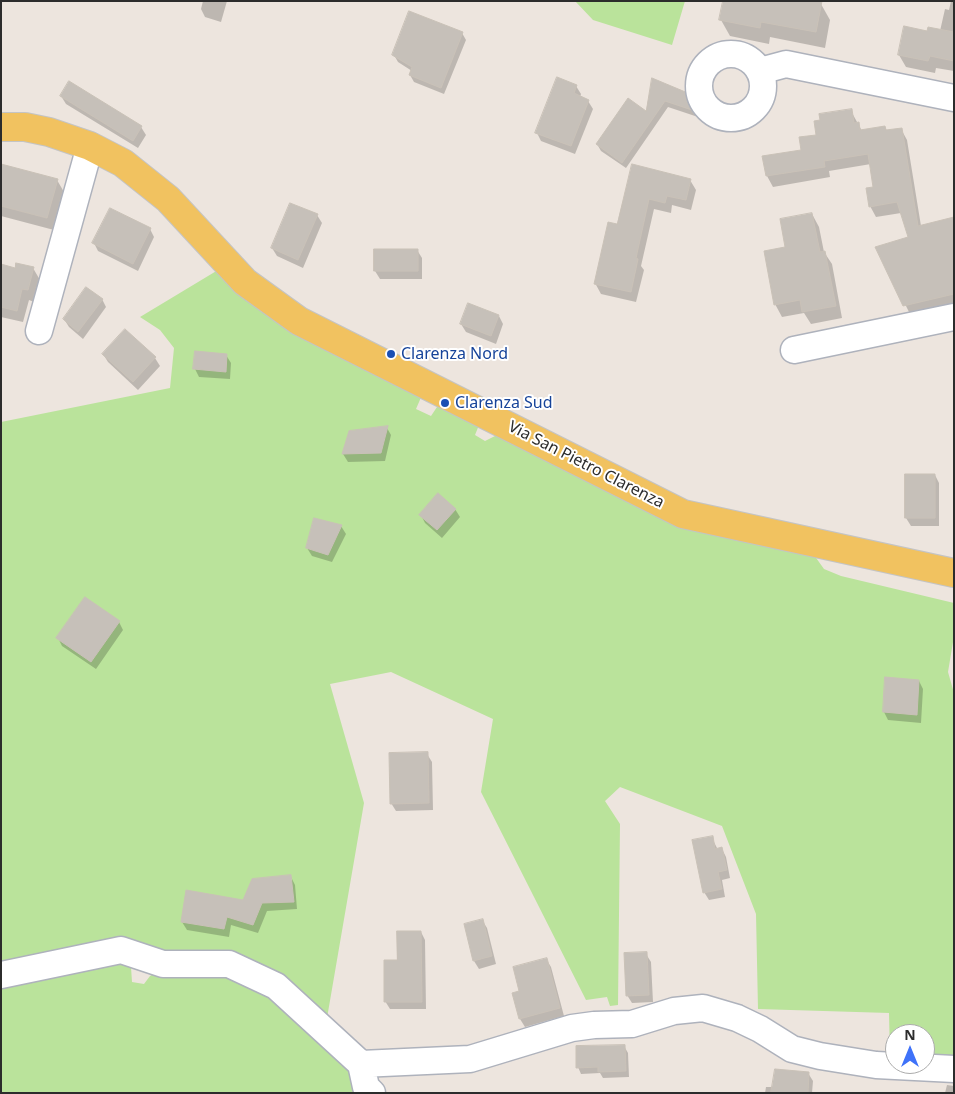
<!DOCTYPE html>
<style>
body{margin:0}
#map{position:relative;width:955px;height:1094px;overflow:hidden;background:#ede5de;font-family:"Noto Sans",sans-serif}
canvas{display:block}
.frame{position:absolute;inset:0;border:2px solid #2c2c2c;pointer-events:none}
.north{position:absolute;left:885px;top:1024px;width:50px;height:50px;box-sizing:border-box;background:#fff;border:1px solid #ababab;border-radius:50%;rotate:0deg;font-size:14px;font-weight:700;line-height:20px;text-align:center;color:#2c2c2c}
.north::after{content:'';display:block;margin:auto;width:18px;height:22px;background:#3f72f9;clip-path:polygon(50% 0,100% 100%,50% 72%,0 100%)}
</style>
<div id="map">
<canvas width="955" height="1094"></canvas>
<div class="frame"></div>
<div class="north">N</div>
</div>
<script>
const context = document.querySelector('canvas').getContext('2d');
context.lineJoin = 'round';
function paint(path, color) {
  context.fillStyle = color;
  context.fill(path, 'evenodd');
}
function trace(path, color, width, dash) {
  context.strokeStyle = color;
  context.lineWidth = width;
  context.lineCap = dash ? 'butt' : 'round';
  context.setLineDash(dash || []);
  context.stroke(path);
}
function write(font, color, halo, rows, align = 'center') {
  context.font = font + ' "Noto Sans",sans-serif';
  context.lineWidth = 4;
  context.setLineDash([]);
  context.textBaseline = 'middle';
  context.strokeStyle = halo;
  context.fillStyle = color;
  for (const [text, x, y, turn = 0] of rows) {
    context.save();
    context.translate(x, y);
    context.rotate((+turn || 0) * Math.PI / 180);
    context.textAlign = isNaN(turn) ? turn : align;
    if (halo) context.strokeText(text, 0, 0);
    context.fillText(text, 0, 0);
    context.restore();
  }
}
paint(new Path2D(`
 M 575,1 L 685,1 L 672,45 L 593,20 Z
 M 218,270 L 274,320 L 323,347 L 422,395 L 416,409 L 431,416 L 439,404 L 479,425 L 475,435 L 485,441 L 499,434 L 814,555 L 824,569 L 841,576 L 954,603 L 954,636 L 948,672 L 954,693 L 954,1060 L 925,1058 L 925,1034 L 895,1034 L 895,1056 L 890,1056 L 889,1013 L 758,1009 L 756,914 L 722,826 L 620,787 L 605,801 L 620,824 L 618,1005 L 610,1006 L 607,997 L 586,1000 L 481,792 L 493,719 L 391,672 L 330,684 L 364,803 L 327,1018 L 230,954 L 1,962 L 1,422 L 170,388 L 174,348 L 160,330 L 140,317 Z
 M 124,958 L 131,967 L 132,982 L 144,984 L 150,976 L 157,972 L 230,972 L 276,995 L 350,1066 L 358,1093 L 1,1093 L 1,981 Z`), '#bae39b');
paint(new Path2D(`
 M 203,1 L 227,1 L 221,22 L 205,17 L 201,9 Z
 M 951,1 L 954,1 L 954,71 L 936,68 L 935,73 L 906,67 L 899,55 L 928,32 L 940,31 L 945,9 L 949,10 Z
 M 821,4 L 830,20 L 825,48 L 770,37 L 769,44 L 730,36 L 721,20 Z
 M 462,33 L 466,40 L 444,94 L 414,82 L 410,75 L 412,71 L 398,62 L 394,55 Z
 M 653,79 L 714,105 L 717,111 L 713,122 L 668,107 L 626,168 L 601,151 L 597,144 L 647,113 Z
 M 70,83 L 141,127 L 146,135 L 138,148 L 66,104 L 61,96 Z
 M 576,86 L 581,94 L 580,97 L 588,101 L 593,109 L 575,154 L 541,141 L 537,133 Z
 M 851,111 L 862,131 L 885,127 L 887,131 L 901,129 L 907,140 L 921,226 L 954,218 L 954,306 L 911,316 L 877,248 L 909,238 L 901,213 L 876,217 L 870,206 L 874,188 L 871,164 L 829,171 L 830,177 L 773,187 L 767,176 L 764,157 L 802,151 L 818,136 Z
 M 1,165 L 57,180 L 64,192 L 54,230 L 1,216 Z
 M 632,166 L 690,180 L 696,190 L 691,210 L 672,205 L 671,213 L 654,209 L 641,266 L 644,270 L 636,302 L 601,294 L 595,283 L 618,225 Z
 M 812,214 L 819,227 L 824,252 L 832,264 L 842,318 L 811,324 L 804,313 L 782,317 L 775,304 Z
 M 317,215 L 322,223 L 303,268 L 277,256 L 272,248 Z
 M 150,229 L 154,237 L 138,271 L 98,251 L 94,243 Z
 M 417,250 L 422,258 L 422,279 L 380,279 L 375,271 Z
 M 1,265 L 16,269 L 33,268 L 40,280 L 34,302 L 29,300 L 23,322 L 1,317 Z
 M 102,299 L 106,307 L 83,339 L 69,327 L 64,319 Z
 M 499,316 L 503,324 L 496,344 L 466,332 L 461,324 Z
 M 103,354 L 155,358 L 160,366 L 138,390 L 108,362 Z
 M 226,355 L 231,363 L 230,379 L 199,377 L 195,369 Z
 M 387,428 L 391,435 L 385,461 L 348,462 L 343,454 L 350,432 Z
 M 935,475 L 939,483 L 939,526 L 911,526 L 906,518 Z
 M 455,509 L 460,517 L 442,538 L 425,523 L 421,515 Z
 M 341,526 L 346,534 L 332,562 L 312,556 L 307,548 Z
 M 119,622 L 123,630 L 96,669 L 62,646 L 58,638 Z
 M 886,679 L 919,681 L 923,689 L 921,723 L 888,720 L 884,712 Z
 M 427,754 L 432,762 L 433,810 L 396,811 L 391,803 Z
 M 712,838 L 718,850 L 722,849 L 726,857 L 730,878 L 722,880 L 725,897 L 709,900 L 704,892 Z
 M 291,877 L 295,885 L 297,909 L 267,911 L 258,933 L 231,925 L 229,937 L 187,930 L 182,922 L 243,902 Z
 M 482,920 L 487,928 L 496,964 L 479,969 L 474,961 Z
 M 421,932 L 425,940 L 426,1009 L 390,1009 L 385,1001 L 398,961 Z
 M 646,954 L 651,962 L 653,1002 L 632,1003 L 627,995 Z
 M 546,959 L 551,967 L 564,1016 L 525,1027 L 520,1019 L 521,992 Z
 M 624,1046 L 628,1053 L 629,1077 L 603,1078 L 600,1073 L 581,1074 L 578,1067 Z
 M 808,1073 L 813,1081 L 812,1093 L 765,1093 L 766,1087 L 773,1087 Z
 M 947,1085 L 954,1086 L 954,1093 L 945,1093 Z`), '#0003');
const building = new Path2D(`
 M 723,1 L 822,1 L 816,32 L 761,22 L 760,28 L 719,20 Z
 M 409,11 L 463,32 L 441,88 L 409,75 L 412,67 L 392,55 Z
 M 904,26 L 927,31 L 928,27 L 954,32 L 954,61 L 930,56 L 928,61 L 898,55 Z
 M 557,77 L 577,85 L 574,93 L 589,100 L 571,146 L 535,133 Z
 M 652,78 L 714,104 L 710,116 L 665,101 L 622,163 L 596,144 L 628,98 L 646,111 Z
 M 69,81 L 142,126 L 133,141 L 60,96 Z
 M 852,109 L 854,123 L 859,122 L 860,130 L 885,126 L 886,130 L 902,128 L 918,226 L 954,217 L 954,294 L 903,306 L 875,247 L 908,237 L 897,202 L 869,207 L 866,188 L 873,187 L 868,154 L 824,161 L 825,167 L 766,176 L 762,156 L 801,150 L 799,137 L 816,135 L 814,121 L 820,120 L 819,114 Z
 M 1,164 L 58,179 L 47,218 L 1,206 Z
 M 632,164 L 691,179 L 686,200 L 667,196 L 665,203 L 649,199 L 636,258 L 638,259 L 631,292 L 594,284 L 608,222 L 617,224 Z
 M 290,203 L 318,214 L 298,260 L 271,248 Z
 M 110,208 L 151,228 L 133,264 L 92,243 Z
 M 812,213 L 820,252 L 825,251 L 836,306 L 802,312 L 800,300 L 774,305 L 764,251 L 785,247 L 780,219 Z
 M 374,249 L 418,249 L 418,271 L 374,271 Z
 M 16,263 L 34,267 L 28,290 L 22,289 L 17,311 L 1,307 L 1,264 L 15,268 Z
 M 86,287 L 103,299 L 78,332 L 63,319 Z
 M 468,303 L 499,315 L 491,336 L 460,324 Z
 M 125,329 L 156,357 L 133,382 L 102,354 Z
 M 195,351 L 227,354 L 226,372 L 193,369 Z
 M 388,426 L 381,453 L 342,454 L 349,431 Z
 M 905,474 L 935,474 L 935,518 L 905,518 Z
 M 438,493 L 456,509 L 437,530 L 419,515 Z
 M 314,518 L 342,525 L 328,555 L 306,548 Z
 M 85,597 L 120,621 L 91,662 L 56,638 Z
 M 885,677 L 919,680 L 917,715 L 883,712 Z
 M 428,752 L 429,803 L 390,804 L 389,753 Z
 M 713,836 L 715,849 L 722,847 L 727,870 L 718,872 L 722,889 L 703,893 L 692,840 Z
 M 291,875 L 294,902 L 262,903 L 253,925 L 227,917 L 224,929 L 181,922 L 186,890 L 243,900 L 252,879 Z
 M 483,919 L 492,956 L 473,961 L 464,924 Z
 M 397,931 L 421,931 L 422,1002 L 384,1002 L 384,960 L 397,960 Z
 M 647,952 L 649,995 L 626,996 L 624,953 Z
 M 547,958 L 560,1008 L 519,1019 L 512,993 L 519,991 L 513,967 Z
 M 625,1045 L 626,1071 L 598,1072 L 598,1067 L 576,1068 L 576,1046 Z
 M 775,1069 L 809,1072 L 808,1093 L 771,1093 Z`);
paint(building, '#c6c0b9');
trace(building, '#c9c1b7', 1);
const minor = new Path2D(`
 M699 86a32 32 0 1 1 64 0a32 32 0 1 1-64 0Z
 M 760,71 L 786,64 L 954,98
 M 39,331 L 90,146
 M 794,350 L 954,317
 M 1,975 L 121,950 L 163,964 L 229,964 L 276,986 L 361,1064 L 470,1059 L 572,1028 L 594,1025 L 632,1024 L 674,1011 L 703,1008 L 737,1018 L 760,1029 L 792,1049 L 820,1056 L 876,1065 L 954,1069
 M 361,1064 L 366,1087 L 372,1093`);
const major = new Path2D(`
 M 1,127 L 25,127 L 49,132 L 90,146 L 123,163 L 168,199 L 245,282 L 299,321 L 683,514 L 954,573`);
trace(minor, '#aeb2bc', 29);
trace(major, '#c4c4c4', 30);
trace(minor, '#fff', 26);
trace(major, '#f1c260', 28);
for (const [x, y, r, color] of [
 [391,354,5,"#1a4fb4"],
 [445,403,5,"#1a4fb4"]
]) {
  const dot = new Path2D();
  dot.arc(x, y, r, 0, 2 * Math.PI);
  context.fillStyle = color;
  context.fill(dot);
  trace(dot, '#fff', 2);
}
write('16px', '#164399', '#fff', [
 ["Clarenza Nord",401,354],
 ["Clarenza Sud",455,403]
], 'left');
write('16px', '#2c2c2c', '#fff', [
 ["Via San Pietro Clarenza",586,465,27]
]);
</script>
